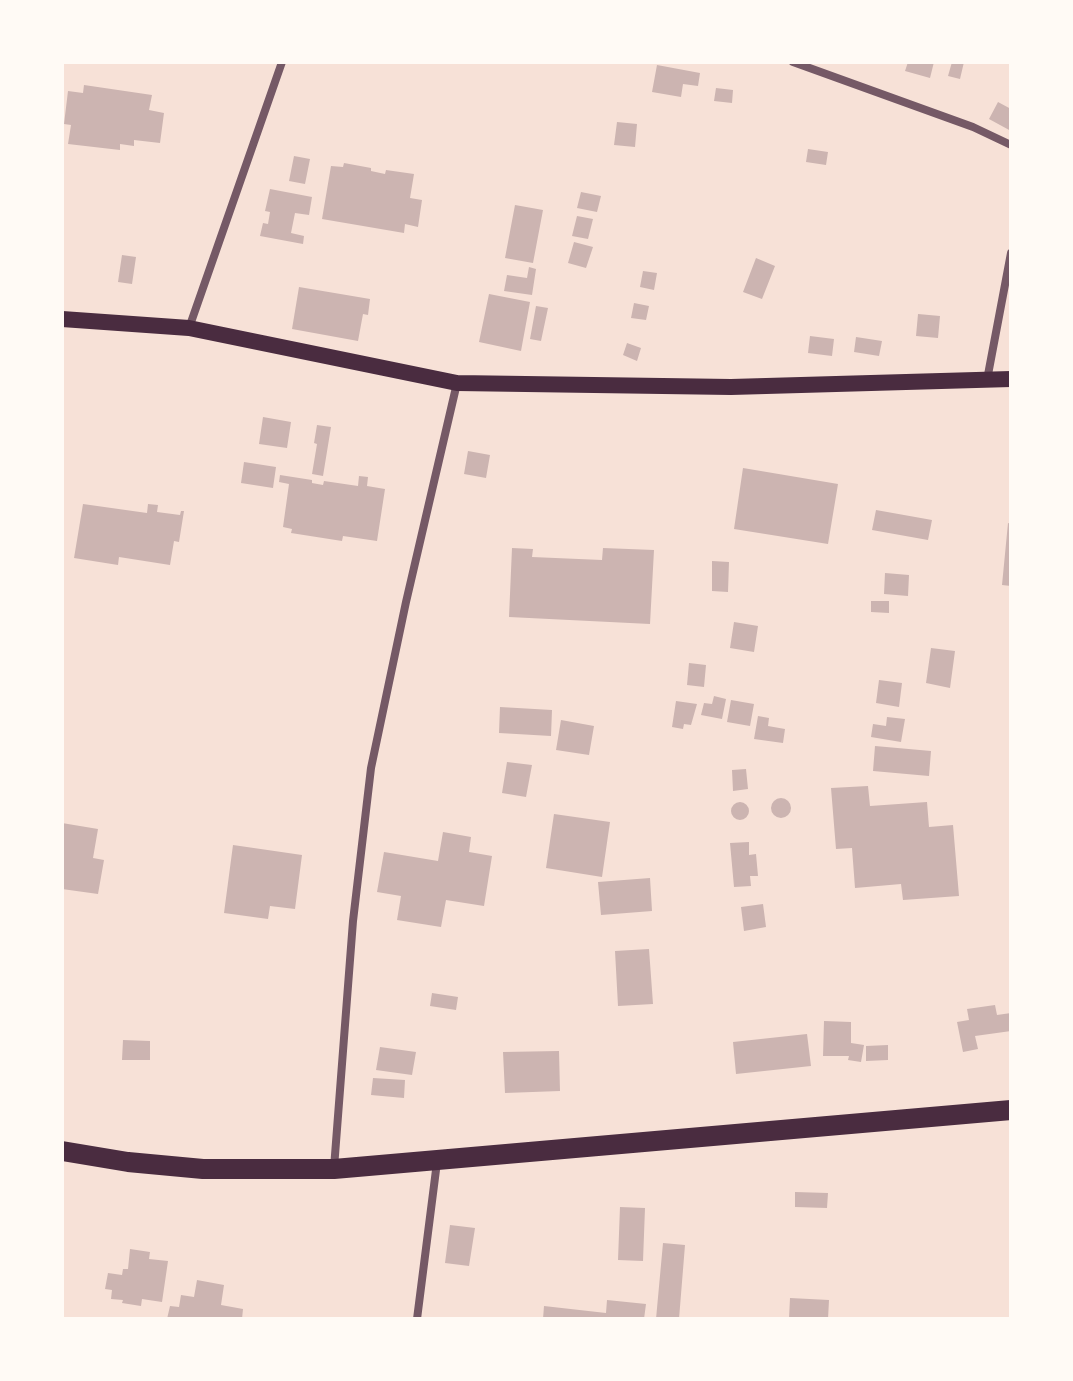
<!DOCTYPE html>
<style>
body{margin:0}
#map{position:relative;width:1073px;height:1381px;overflow:hidden;background:#f7e1d7;font-family:Quicksand,sans-serif}
canvas{display:block}
.frame{position:absolute;inset:0;border:64px solid #fffaf5;pointer-events:none}
</style>
<div id="map">
<canvas width="1073" height="1381"></canvas>
<div class="frame"></div>
</div>
<script>
const context = document.querySelector('canvas').getContext('2d');
context.lineJoin = 'round';
function paint(path, color) {
  context.fillStyle = color;
  context.fill(path, 'evenodd');
}
function trace(path, color, width, dash) {
  context.strokeStyle = color;
  context.lineWidth = width;
  context.lineCap = dash ? 'butt' : 'round';
  context.setLineDash(dash || []);
  context.stroke(path);
}
paint(new Path2D(`
 M 908,62 L 934,62 L 930,78 L 905,71 Z
 M 952,62 L 964,62 L 960,79 L 948,76 Z
 M 657,65 L 700,73 L 698,86 L 683,84 L 681,97 L 652,92 Z
 M 84,85 L 152,95 L 149,110 L 164,113 L 160,143 L 134,140 L 134,146 L 120,144 L 120,150 L 68,144 L 71,125 L 64,124 L 68,91 L 83,93 Z
 M 716,88 L 733,90 L 732,103 L 714,101 Z
 M 998,102 L 1011,109 L 1011,131 L 989,119 Z
 M 617,122 L 637,124 L 635,147 L 614,145 Z
 M 808,149 L 828,152 L 826,165 L 806,162 Z
 M 294,156 L 310,159 L 305,184 L 289,181 Z
 M 344,163 L 371,168 L 371,171 L 385,174 L 386,170 L 414,174 L 410,198 L 422,200 L 418,227 L 405,224 L 404,233 L 322,219 L 331,166 L 343,167 Z
 M 270,189 L 312,197 L 309,215 L 295,213 L 291,233 L 304,236 L 303,244 L 260,236 L 263,223 L 268,224 L 270,212 L 265,211 Z
 M 581,192 L 601,196 L 597,212 L 577,208 Z
 M 515,205 L 543,210 L 533,263 L 505,258 Z
 M 577,216 L 593,219 L 588,239 L 572,236 Z
 M 574,242 L 593,247 L 586,268 L 568,263 Z
 M 122,255 L 136,257 L 132,284 L 118,282 Z
 M 756,258 L 775,266 L 762,299 L 743,292 Z
 M 529,267 L 536,269 L 532,295 L 504,291 L 507,275 L 527,278 Z
 M 643,271 L 657,273 L 654,290 L 640,287 Z
 M 299,287 L 370,299 L 368,315 L 363,314 L 358,341 L 292,329 Z
 M 489,294 L 530,302 L 521,351 L 479,342 Z
 M 634,303 L 649,306 L 646,320 L 631,318 Z
 M 536,306 L 548,308 L 541,341 L 530,339 Z
 M 918,314 L 940,316 L 938,338 L 916,336 Z
 M 810,336 L 834,339 L 832,356 L 808,353 Z
 M 856,337 L 882,341 L 879,356 L 854,352 Z
 M 627,343 L 641,348 L 637,361 L 623,355 Z
 M 263,417 L 291,422 L 287,448 L 259,444 Z
 M 317,425 L 331,427 L 323,476 L 312,474 L 317,444 L 314,443 Z
 M 468,451 L 490,455 L 486,478 L 464,474 Z
 M 244,462 L 276,467 L 273,488 L 241,483 Z
 M 743,468 L 838,484 L 828,544 L 734,529 Z
 M 280,475 L 312,480 L 312,483 L 323,485 L 324,481 L 358,486 L 359,476 L 368,477 L 367,486 L 385,489 L 377,541 L 343,536 L 342,541 L 291,533 L 292,529 L 283,527 L 289,484 L 279,482 Z
 M 83,504 L 147,513 L 148,504 L 158,505 L 157,512 L 180,515 L 181,511 L 184,511 L 179,542 L 174,541 L 170,565 L 119,557 L 118,565 L 74,558 Z
 M 876,510 L 932,520 L 928,540 L 872,530 Z
 M 1008,523 L 1011,524 L 1011,586 L 1002,585 Z
 M 512,548 L 533,549 L 532,557 L 602,560 L 603,548 L 654,550 L 650,624 L 509,617 Z
 M 712,561 L 729,562 L 728,592 L 712,591 Z
 M 885,573 L 909,575 L 908,596 L 884,594 Z
 M 871,601 L 889,601 L 889,613 L 871,612 Z
 M 734,622 L 758,626 L 754,652 L 730,648 Z
 M 931,648 L 955,651 L 950,688 L 926,683 Z
 M 689,663 L 706,665 L 704,687 L 687,685 Z
 M 879,680 L 902,683 L 899,707 L 876,703 Z
 M 714,696 L 726,699 L 722,719 L 701,715 L 704,703 L 712,704 Z
 M 731,700 L 754,704 L 750,726 L 727,722 Z
 M 676,701 L 697,704 L 691,725 L 684,724 L 683,729 L 672,727 Z
 M 500,707 L 552,710 L 551,736 L 499,733 Z
 M 758,716 L 769,718 L 768,726 L 785,729 L 783,743 L 754,739 Z
 M 887,717 L 905,719 L 901,742 L 871,737 L 873,724 L 886,726 Z
 M 561,720 L 594,726 L 589,755 L 556,750 Z
 M 875,746 L 931,751 L 929,776 L 873,771 Z
 M 507,762 L 532,765 L 526,797 L 502,793 Z
 M 746,769 L 748,789 L 733,791 L 732,770 Z
 M 868,786 L 870,806 L 927,802 L 929,827 L 953,825 L 959,896 L 903,900 L 901,884 L 855,888 L 852,848 L 836,849 L 831,788 Z
 M771 808a10 10 0 1 1 20 0a10 10 0 1 1-20 0Z
 M731 811a9 9 0 1 1 18 0a9 9 0 1 1-18 0Z
 M 554,814 L 610,822 L 602,877 L 546,868 Z
 M 62,823 L 98,829 L 93,858 L 104,860 L 98,894 L 62,889 Z
 M 443,832 L 471,837 L 469,852 L 492,856 L 484,906 L 446,900 L 441,927 L 397,920 L 401,896 L 377,892 L 384,852 L 438,861 Z
 M 749,842 L 749,855 L 756,854 L 758,876 L 750,876 L 751,886 L 734,887 L 730,843 Z
 M 233,845 L 302,855 L 295,909 L 270,906 L 268,919 L 224,913 Z
 M 650,878 L 652,911 L 601,915 L 598,882 Z
 M 763,904 L 766,927 L 744,931 L 741,907 Z
 M 649,949 L 653,1004 L 618,1006 L 615,951 Z
 M 432,993 L 458,997 L 456,1010 L 430,1006 Z
 M 995,1005 L 997,1015 L 1011,1013 L 1011,1031 L 975,1036 L 978,1049 L 963,1052 L 957,1022 L 969,1020 L 967,1009 Z
 M 824,1021 L 851,1022 L 851,1043 L 864,1045 L 861,1062 L 848,1060 L 849,1056 L 823,1056 Z
 M 807,1034 L 811,1066 L 736,1074 L 733,1042 Z
 M 123,1040 L 150,1041 L 150,1060 L 122,1060 Z
 M 888,1045 L 888,1060 L 866,1061 L 866,1046 Z
 M 380,1047 L 416,1052 L 412,1075 L 376,1070 Z
 M 559,1051 L 560,1091 L 505,1093 L 503,1052 Z
 M 373,1078 L 405,1080 L 404,1098 L 371,1095 Z
 M 795,1192 L 828,1193 L 827,1208 L 795,1207 Z
 M 620,1207 L 645,1208 L 643,1261 L 618,1260 Z
 M 450,1225 L 475,1228 L 469,1266 L 445,1263 Z
 M 663,1243 L 685,1245 L 679,1319 L 656,1319 Z
 M 130,1249 L 150,1252 L 149,1259 L 168,1261 L 162,1302 L 142,1299 L 141,1306 L 122,1303 L 123,1300 L 111,1299 L 112,1290 L 105,1289 L 108,1273 L 122,1275 L 123,1269 L 128,1269 Z
 M 197,1280 L 224,1285 L 221,1305 L 243,1309 L 242,1319 L 167,1319 L 170,1306 L 179,1307 L 181,1295 L 194,1297 Z
 M 790,1298 L 829,1300 L 828,1319 L 789,1319 Z
 M 607,1300 L 646,1304 L 644,1319 L 543,1319 L 544,1306 L 606,1313 Z`), '#ccb4b1');
trace(new Path2D(`
 M 793,62 L 973,127 L 1011,145
 M 189,328 L 282,62
 M 987,380 L 1011,253
 M 334,1168 L 353,921 L 371,768 L 406,602 L 457,383
 M 417,1319 L 437,1162`), '#755966', 8);
trace(new Path2D(`
 M 62,319 L 189,328 L 457,383 L 731,387 L 1011,379`), '#4a2c40', 16);
trace(new Path2D(`
 M 62,1151 L 128,1162 L 203,1169 L 334,1169 L 1011,1110`), '#4a2c40', 20);
</script>
